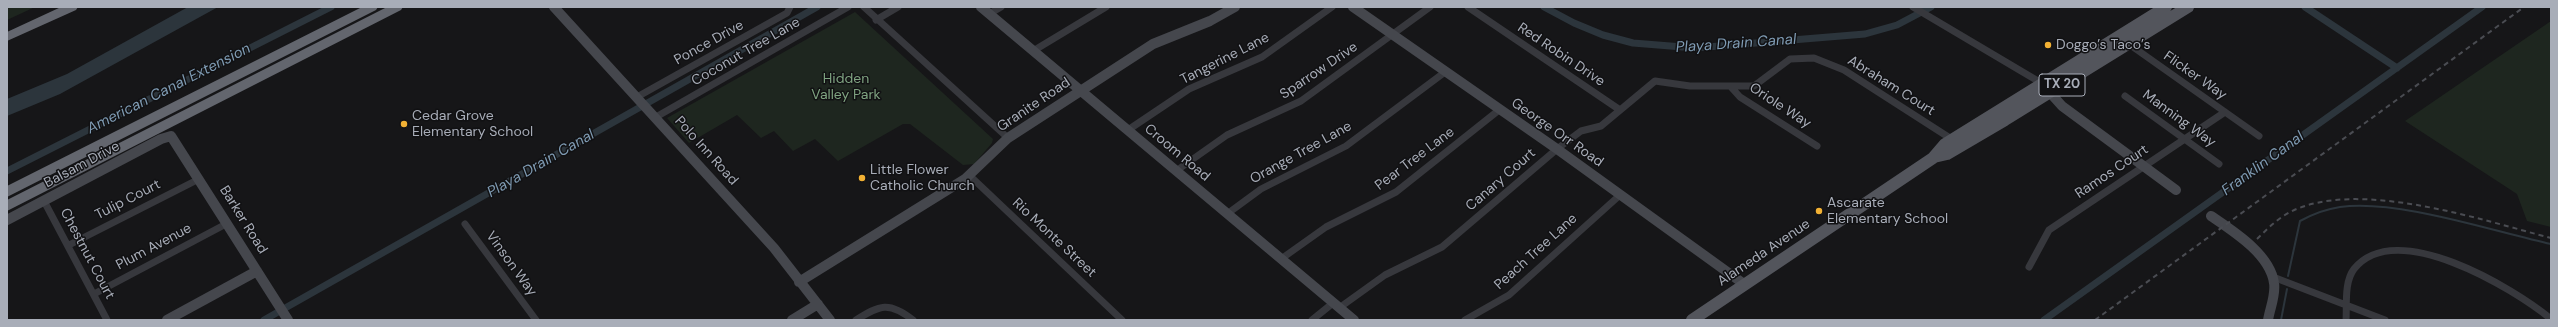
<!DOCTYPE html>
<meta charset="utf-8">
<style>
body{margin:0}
#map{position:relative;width:2558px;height:327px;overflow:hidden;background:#161618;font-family:"DM Sans",sans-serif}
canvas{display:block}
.frame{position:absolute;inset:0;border:8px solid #a8adb8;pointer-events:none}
</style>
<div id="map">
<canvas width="2558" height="327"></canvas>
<div class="frame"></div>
</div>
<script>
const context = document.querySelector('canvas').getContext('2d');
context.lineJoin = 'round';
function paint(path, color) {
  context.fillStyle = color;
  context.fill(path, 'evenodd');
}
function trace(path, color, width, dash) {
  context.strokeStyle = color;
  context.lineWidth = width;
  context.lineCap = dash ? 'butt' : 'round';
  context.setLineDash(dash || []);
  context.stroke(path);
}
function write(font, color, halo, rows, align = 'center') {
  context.font = font + ' "DM Sans",sans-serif';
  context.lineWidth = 3;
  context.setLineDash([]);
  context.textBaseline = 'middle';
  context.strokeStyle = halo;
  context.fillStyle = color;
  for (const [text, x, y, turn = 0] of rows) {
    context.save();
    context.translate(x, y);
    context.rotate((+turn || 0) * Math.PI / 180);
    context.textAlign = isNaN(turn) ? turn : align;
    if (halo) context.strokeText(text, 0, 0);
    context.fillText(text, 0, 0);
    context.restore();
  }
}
paint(new Path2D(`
 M 7,7 L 35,7 L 7,20 Z
 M 855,12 L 993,139 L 992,143 L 974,164 L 963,165 L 910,124 L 903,124 L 838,161 L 815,139 L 793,151 L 774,131 L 761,138 L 737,115 L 689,143 L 667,118 Z
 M 2551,21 L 2551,227 L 2527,221 L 2517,194 L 2405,121 Z`), '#1e261f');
paint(new Path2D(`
 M 188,7 L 218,7 L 60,94 L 7,116 L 7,99 L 67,74 Z`), '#2c353c');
trace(new Path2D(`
 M 2288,276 L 2300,221 C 2313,214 2326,209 2340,207 C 2398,199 2492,231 2551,244
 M 2281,320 L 2287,289`), '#2c353c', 2);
trace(new Path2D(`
 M 1544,7 L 1574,23 L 1603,35 L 1633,43 L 1695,48 L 1865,34 L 1897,25 L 1931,7
 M 2305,7 L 2397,68
 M 7,171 L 331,7
 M 264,320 L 817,7
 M 2044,320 L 2482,7`), '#2c353c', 7);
trace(new Path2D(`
 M 864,7 L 1008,138
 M 1468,7 L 1620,110
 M 1913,7 L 2043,84
 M 989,14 L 1001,7
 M 876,20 L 898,7
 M 2126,42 L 2259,136
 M 1033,51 L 1106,7
 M 1731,87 L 1740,97 L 1817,146
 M 2125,96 L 2219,164
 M 637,97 L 787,13 L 790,7
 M 656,117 L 848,7
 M 1128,130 L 1189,89 L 1262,57 L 1332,7
 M 1176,171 L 1227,135 L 1301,101 L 1430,7
 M 969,175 L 1122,320
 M 44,201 L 107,320
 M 1227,214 L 1261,189 L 1346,146 L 1445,72
 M 465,224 L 536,320
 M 69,245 L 199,179
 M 1281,259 L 1326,227 L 1396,192 L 1499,110
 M 2029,267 L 2049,230 L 2225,112
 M 2273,277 L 2385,320
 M 94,294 L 226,224
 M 1339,308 L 1385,275 L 1442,247 L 1557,149 L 1581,131 L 1601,126 L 1655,81 L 1690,86 L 1754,86 L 1790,59 L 1814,58 L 1844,70 L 1953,140
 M 856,320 C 880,305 889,301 913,320
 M 1312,320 L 1333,303
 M 1465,320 L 1509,295 L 1620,195
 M 2346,320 C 2347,305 2344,282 2354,269 C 2396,217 2513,288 2551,319`), '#37383d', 7);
trace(new Path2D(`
 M 554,7 L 774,248 L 830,320
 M 981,7 L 1354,320
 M 1353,7 L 1557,149 L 1744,284
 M 2045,87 L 2062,106 L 2176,190
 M 2211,216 C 2233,231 2270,254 2274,283 C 2276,295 2270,308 2268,320
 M 7,220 L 161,139 L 171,136 L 288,320
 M 799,282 L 965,179 L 1008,138 L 1153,44 L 1210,21 L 1235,7
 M 167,320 L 257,271
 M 792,320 L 818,304`), '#45474d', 10);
trace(new Path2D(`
 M 1934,157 L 1947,154 L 2005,120 L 2188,7
 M 1692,320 L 1933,158 L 1945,144 L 2166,7`), '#53555c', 12);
paint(new Path2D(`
 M 61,7 L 78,7 L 76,10 L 7,41 L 7,32 Z
 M 362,7 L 378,7 L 376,10 L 7,197 L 7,186 Z
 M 387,7 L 403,7 L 401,10 L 7,211 L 7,200 Z`), '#63666e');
trace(new Path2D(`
 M 2257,239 C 2267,229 2277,219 2290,212 C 2358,178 2481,220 2551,238
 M 2095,320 L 2524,7`), '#4a4c52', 2, [5, 4]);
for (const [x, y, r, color] of [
 [2048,45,4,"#f2b134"],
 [404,124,4,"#f2b134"],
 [862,178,4,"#f2b134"],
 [1819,211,4,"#f2b134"]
]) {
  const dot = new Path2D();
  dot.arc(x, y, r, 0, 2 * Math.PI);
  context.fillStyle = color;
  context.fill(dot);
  trace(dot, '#111113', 1.5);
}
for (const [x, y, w] of [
 [2062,85,46]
]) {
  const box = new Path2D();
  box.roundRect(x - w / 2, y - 11, w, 22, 3);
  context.fillStyle = '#111113';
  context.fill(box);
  trace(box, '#a8adb8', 1);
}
write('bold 13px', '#a8adb8', null, [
 ["TX 20",2062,85]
]);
write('14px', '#a8adb8', '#111113', [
 ["Ponce Drive",709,43,-29],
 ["Coconut Tree Lane",746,52,-30],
 ["Red Robin Drive",1561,55,34],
 ["Tangerine Lane",1225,59,-27],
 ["Sparrow Drive",1319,71,-34],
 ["Flicker Way",2195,76,35],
 ["Abraham Court",1891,86,32],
 ["Granite Road",1034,105,-34],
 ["Oriole Way",1780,106,33],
 ["Manning Way",2179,119,36],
 ["George Orr Road",1557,133,35],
 ["Polo Inn Road",706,151,48],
 ["Croom Road",1177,153,40],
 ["Orange Tree Lane",1301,153,-29],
 ["Pear Tree Lane",1415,159,-37],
 ["Balsam Drive",82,165,-28],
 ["Ramos Court",2112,172,-34],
 ["Canary Court",1501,180,-41],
 ["Tulip Court",128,200,-27],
 ["Barker Road",243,220,58],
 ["Rio Monte Street",1054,238,43],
 ["Plum Avenue",154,247,-28],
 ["Peach Tree Lane",1536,252,-42],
 ["Alameda Avenue",1764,253,-34],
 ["Chestnut Court",87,254,62],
 ["Vinson Way",511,264,54]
]);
write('14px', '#a8adb8', '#111113', [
 ["Doggo’s Taco’s",2056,45],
 ["Cedar Grove",412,116],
 ["Elementary School",412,132],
 ["Little Flower",870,170],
 ["Catholic Church",870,186],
 ["Ascarate",1827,203],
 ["Elementary School",1827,219]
], 'left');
write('14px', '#7fa381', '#111113', [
 ["Hidden",846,79],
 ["Valley Park",846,95]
]);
write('italic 15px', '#7f9bb3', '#111113', [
 ["Playa Drain Canal",1736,44,-4],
 ["American Canal Extension",169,89,-27],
 ["Playa Drain Canal",541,164,-30],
 ["Franklin Canal",2263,164,-36]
]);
</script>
